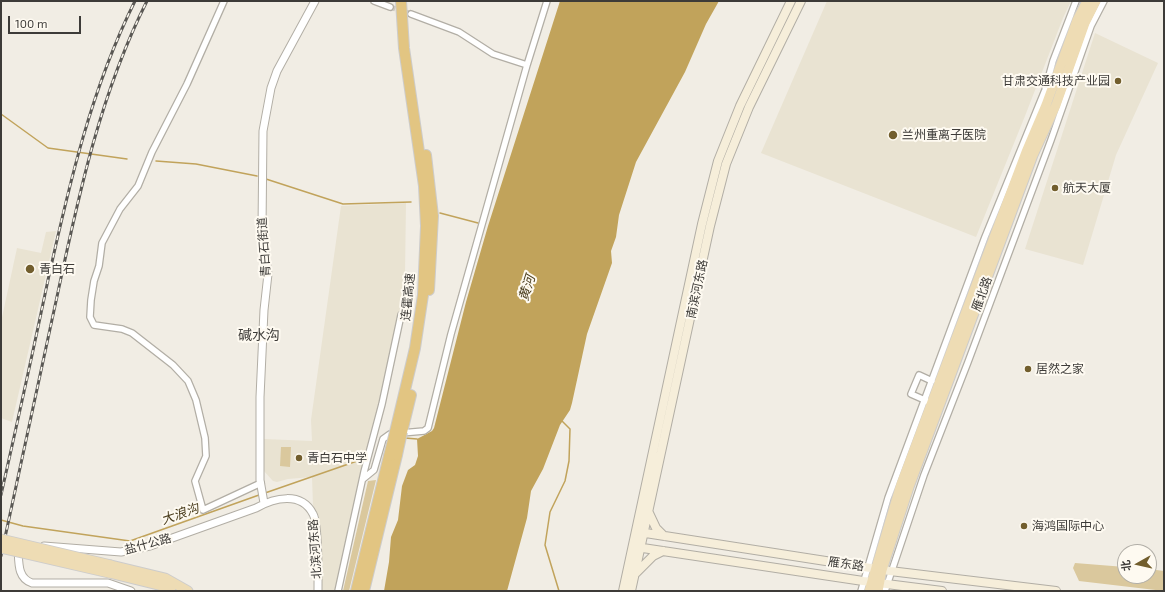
<!DOCTYPE html>
<meta charset="utf-8">
<style>
body{margin:0}
#map{position:relative;width:1165px;height:592px;overflow:hidden;background:#f1ede4;font-family:"Exo 2","Noto Sans SC",sans-serif}
canvas{display:block}
.frame{position:absolute;inset:0;border:2px solid #3d3b38;pointer-events:none}
.north{position:absolute;left:1117px;top:544px;width:40px;height:40px;box-sizing:border-box;background:#fefaf1;border:1px solid #b1aea7;border-radius:50%;rotate:262deg;font-size:11px;font-weight:700;line-height:16px;text-align:center;color:#3d3b38}
.north::after{content:'';display:block;margin:auto;width:14px;height:18px;background:#725e2d;clip-path:polygon(50% 0,100% 100%,50% 72%,0 100%)}
.scale{position:absolute;left:8px;top:16px;width:73px;height:18px;box-sizing:border-box;border:2px solid #3d3b38;border-top:0;padding-left:5px;font-size:12px;line-height:14px;white-space:nowrap;color:#3d3b38;-webkit-text-stroke:3px #fefaf1;paint-order:stroke}
</style>
<div id="map">
<canvas width="1165" height="592"></canvas>
<div class="frame"></div>
<div class="north">北</div>
<div class="scale">100 m</div>
</div>
<script>
const context = document.querySelector('canvas').getContext('2d');
context.lineJoin = 'round';
function paint(path, color) {
  context.fillStyle = color;
  context.fill(path, 'evenodd');
}
function trace(path, color, width, dash) {
  context.strokeStyle = color;
  context.lineWidth = width;
  context.lineCap = dash ? 'butt' : 'round';
  context.setLineDash(dash || []);
  context.stroke(path);
}
function write(font, color, halo, rows, align = 'center') {
  context.font = font + ' "Exo 2","Noto Sans SC",sans-serif';
  context.lineWidth = 4;
  context.setLineDash([]);
  context.textBaseline = 'middle';
  context.strokeStyle = halo;
  context.fillStyle = color;
  for (const [text, x, y, turn = 0] of rows) {
    context.save();
    context.translate(x, y);
    context.rotate((+turn || 0) * Math.PI / 180);
    context.textAlign = isNaN(turn) ? turn : align;
    if (halo) context.strokeText(text, 0, 0);
    context.fillText(text, 0, 0);
    context.restore();
  }
}
paint(new Path2D(`
 M 827,1 L 1071,1 L 1063,18 L 1025,116 L 976,237 L 761,153 Z
 M 1095,33 L 1158,63 L 1116,155 L 1083,265 L 1025,249 Z
 M 406,203 L 405,274 L 395,352 L 339,591 L 318,591 L 318,542 L 313,506 L 312,477 L 288,479 L 277,482 L 273,481 L 263,470 L 264,439 L 312,441 L 311,420 L 341,206 Z
 M 56,231 L 12,422 L 1,418 L 1,322 L 17,248 L 41,253 L 46,232 Z`), '#e9e3d2');
paint(new Path2D(`
 M 281,447 L 291,447 L 290,467 L 280,466 Z
 M 376,480 L 349,591 L 343,591 L 368,481 Z
 M 1075,563 L 1125,567 L 1125,576 L 1149,576 L 1149,569 L 1164,571 L 1164,591 L 1079,581 L 1073,568 Z`), '#dac89d');
paint(new Path2D(`
 M 560,1 L 719,1 L 706,24 L 685,72 L 636,162 L 619,215 L 616,237 L 611,251 L 612,263 L 587,334 L 572,403 L 570,410 L 560,425 L 543,469 L 531,491 L 527,518 L 507,591 L 384,591 L 389,562 L 391,537 L 398,520 L 402,486 L 408,470 L 415,465 L 418,456 L 417,439 L 432,431 L 434,428 L 466,302 L 488,226 Z`), '#c1a35b');
trace(new Path2D(`
 M 1,114 L 48,148 L 127,159
 M 156,161 L 196,164 L 257,176
 M 266,179 L 343,204 L 411,202
 M 440,213 L 478,223
 M 405,438 L 417,439
 M 265,493 L 360,460
 M 1,520 L 23,526 L 130,541 L 259,495
 M 559,591 L 545,545 L 550,512 L 565,481 L 569,461 L 570,429 L 562,421`), '#c1a35b', 1.5);
trace(new Path2D(`
 M 390,7 L 411,14`), '#cdc9c2', 5.5, [5.5, 3]);
const minor = new Path2D(`
 M 224,1 L 187,84 L 152,152 L 138,186 L 120,209 L 102,243 L 99,266 L 94,281 L 91,300 L 90,317 L 94,325 L 122,329 L 132,333 L 173,365 L 188,381 L 196,400 L 205,438 L 206,456 L 195,481 L 203,510 L 261,483
 M 374,1 L 390,7
 M 411,14 L 459,32 L 493,54 L 527,65
 M 927,401 L 911,394 L 919,375 L 932,381
 M 363,479 L 374,470 L 383,439 L 390,434 L 424,431 L 428,428 L 451,334 L 527,65 L 547,1
 M 338,591 L 364,472 L 382,404 L 401,315
 M 861,591 L 888,498 L 985,237 L 1045,90 L 1053,61 L 1076,1
 M 885,591 L 924,475 L 968,362 L 1051,140 L 1091,26 L 1104,1`);
const tertiary = new Path2D(`
 M 264,503 L 260,480 L 260,397 L 264,310 L 268,274 L 262,229 L 263,131 L 271,88 L 277,71 L 315,1
 M 44,546 L 121,552 L 150,546 L 256,508 C 274,498 301,491 313,514 C 319,523 318,577 318,591
 M 18,548 C 19,562 17,578 32,583 L 108,583 L 131,591`);
const secondary = new Path2D(`
 M 648,511 L 656,528 L 664,536
 M 639,532 L 890,571 L 1056,591
 M 636,547 L 863,581 L 942,591
 M 636,573 L 653,556 L 663,551
 M 623,591 L 702,224 L 718,161 L 740,106 L 791,1
 M 631,591 L 710,226 L 726,164 L 749,107 L 801,1`);
const primary = new Path2D(`
 M 111,565 L 165,578 L 188,591
 M 109,573 L 162,586 L 171,591
 M 869,591 L 901,484 L 1026,152 L 1046,105 L 1077,20 L 1087,1
 M 878,591 L 882,570 L 909,487 L 1033,155 L 1056,105 L 1085,23 L 1096,1`);
const motorway = new Path2D(`
 M 426,155 L 433,216 L 429,290
 M 395,432 L 415,348 L 423,295 L 426,226 L 424,186 L 404,48 L 401,1
 M 402,432 L 411,395
 M 356,591 L 389,456
 M 364,591 L 397,455`);
trace(minor, '#b2aea5', 8);
trace(tertiary, '#b2aea5', 9);
trace(secondary, '#b2aea5', 10);
trace(primary, '#cdcccb', 11);
trace(motorway, '#cdcccb', 12);
trace(minor, '#fff', 5.5);
trace(tertiary, '#fff', 7);
trace(secondary, '#f6eeda', 8);
trace(primary, '#eedcb4', 9);
trace(motorway, '#e2c582', 10);
const rail = new Path2D(`
 M 1,495 C 17,424 33,352 48,280 C 69,185 91,89 135,1
 M 1,556 C 20,468 39,380 58,292 C 79,193 101,92 147,1`);
trace(rail, '#5a5854', 3);
trace(rail, '#fefaf1', 1.5, [4.5]);
const primaryBridge = new Path2D(`
 M 1,539 L 111,565
 M 1,548 L 109,573`);
const motorwayBridge = new Path2D(`
 M 397,455 L 402,432
 M 389,456 L 395,432`);
trace(primaryBridge, '#cdcccb', 11, []);
trace(motorwayBridge, '#cdcccb', 12, []);
trace(primaryBridge, '#eedcb4', 9);
trace(motorwayBridge, '#e2c582', 10);
for (const [x, y, r, color] of [
 [1118,81,4,"#725e2d"],
 [893,135,5,"#725e2d"],
 [1055,188,4,"#725e2d"],
 [30,269,5,"#725e2d"],
 [1028,369,4,"#725e2d"],
 [299,458,4,"#725e2d"],
 [1024,526,4,"#725e2d"]
]) {
  const dot = new Path2D();
  dot.arc(x, y, r, 0, 2 * Math.PI);
  context.fillStyle = color;
  context.fill(dot);
  trace(dot, '#fefaf1', 1.5);
}
write('12px', '#3d3b38', '#fefaf1', [
 ["甘肃交通科技产业园",1110,81,"right"],
 ["兰州重离子医院",902,135],
 ["航天大厦",1063,188],
 ["青白石",39,269],
 ["居然之家",1036,369],
 ["青白石中学",307,458],
 ["海鸿国际中心",1032,526]
], 'left');
write('12px', '#3d3b38', '#fefaf1', [
 ["青白石街道",264,247,-94],
 ["南滨河东路",697,289,-78],
 ["雁北路",982,294,-70],
 ["连霍高速",408,297,-84],
 ["盐什公路",148,544,-15],
 ["北滨河东路",315,549,-94],
 ["雁东路",846,564,8]
]);
write('italic 13px', '#493c1c', '#fefaf1', [
 ["黄河",527,288,-73],
 ["大浪沟",180,514,-19]
]);
write('14px', '#3d3b38', '#fefaf1', [
 ["碱水沟",259,335]
]);
</script>
